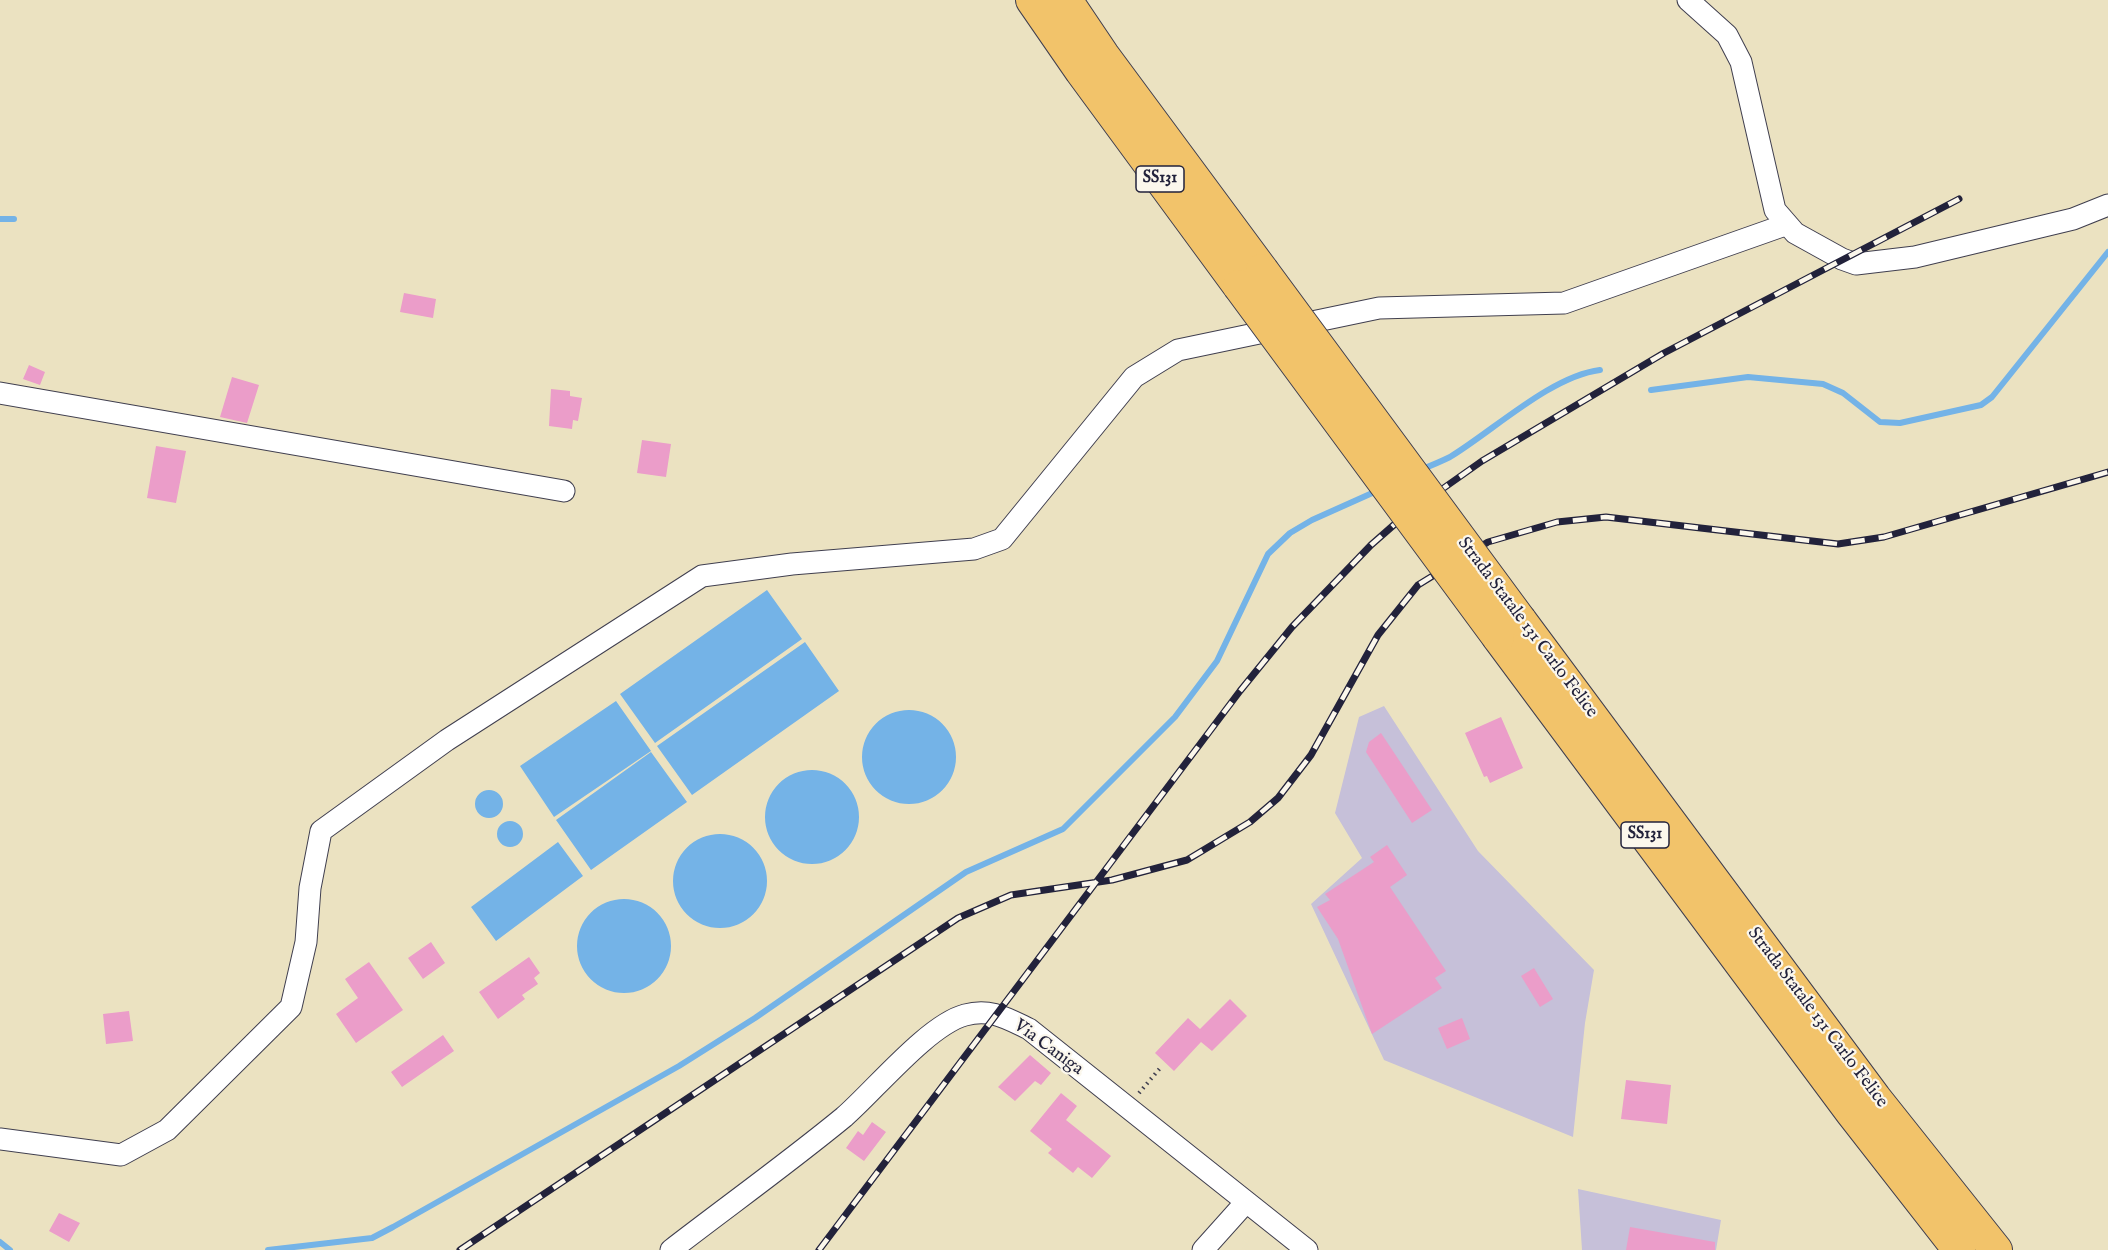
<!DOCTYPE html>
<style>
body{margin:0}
canvas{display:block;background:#ebe2c1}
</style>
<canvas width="2108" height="1250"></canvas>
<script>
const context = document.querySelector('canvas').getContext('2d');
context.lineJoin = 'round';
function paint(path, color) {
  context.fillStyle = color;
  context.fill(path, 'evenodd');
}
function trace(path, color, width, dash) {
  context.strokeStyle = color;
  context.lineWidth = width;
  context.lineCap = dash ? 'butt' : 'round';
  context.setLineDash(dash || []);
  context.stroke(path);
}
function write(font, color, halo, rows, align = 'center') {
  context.font = font + ' "IM FELL English",serif';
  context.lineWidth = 4.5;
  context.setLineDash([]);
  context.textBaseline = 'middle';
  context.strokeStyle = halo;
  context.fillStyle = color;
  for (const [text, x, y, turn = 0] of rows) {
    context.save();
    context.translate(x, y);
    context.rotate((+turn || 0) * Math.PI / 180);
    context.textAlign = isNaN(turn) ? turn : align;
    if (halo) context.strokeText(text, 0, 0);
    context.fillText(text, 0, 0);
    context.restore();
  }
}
paint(new Path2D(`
 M 1384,706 L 1478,851 L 1594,970 L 1585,1023 L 1573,1137 L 1384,1060 L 1311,904 L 1362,858 L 1335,813 L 1359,717 Z
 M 1578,1189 L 1721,1220 L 1716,1250 L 1582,1250 Z`), '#c6c0d9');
paint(new Path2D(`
 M 767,590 L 802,639 L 655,743 L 620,694 Z
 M 805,642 L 839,691 L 692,795 L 657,746 Z
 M 616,701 L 651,751 L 554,817 L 520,766 Z
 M862 757a47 47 0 1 1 94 0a47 47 0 1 1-94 0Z
 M 651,752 L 687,802 L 591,870 L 556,820 Z
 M765 817a47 47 0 1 1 94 0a47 47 0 1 1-94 0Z
 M475 804a14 14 0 1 1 28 0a14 14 0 1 1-28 0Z
 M497 834a13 13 0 1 1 26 0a13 13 0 1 1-26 0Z
 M673 881a47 47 0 1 1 94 0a47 47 0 1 1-94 0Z
 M 558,842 L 583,876 L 496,941 L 471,907 Z
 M577 946a47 47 0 1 1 94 0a47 47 0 1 1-94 0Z`), '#74b3e7');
trace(new Path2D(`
 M 0,219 L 14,219
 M 1651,390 L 1748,377 L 1823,384 L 1843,393 L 1880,422 L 1900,423 L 1981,405 L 1992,397 L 2108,252
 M 1420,470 C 1430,466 1440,462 1450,457 C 1493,431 1551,376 1600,370
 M 0,1242 L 10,1250
 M 268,1250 L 372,1238 L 393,1227 L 679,1066 L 755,1018 L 966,872 L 1063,829 L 1175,717 L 1217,661 L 1268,554 L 1290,533 L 1312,520 L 1379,490`), '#74b3e7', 6);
paint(new Path2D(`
 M 404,293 L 436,299 L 433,318 L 400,312 Z
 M 29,365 L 45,372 L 40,385 L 23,379 Z
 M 232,377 L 259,385 L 247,423 L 220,417 Z
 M 551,389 L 570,391 L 570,396 L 582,398 L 578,421 L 573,420 L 572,429 L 549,426 Z
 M 642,440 L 671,444 L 666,477 L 637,473 Z
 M 156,446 L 186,451 L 176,503 L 147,498 Z
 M 1501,717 L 1523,768 L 1490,783 L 1487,776 L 1484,777 L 1465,733 Z
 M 1381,733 L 1432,810 L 1412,823 L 1366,752 L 1369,742 Z
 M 1387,845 L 1407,875 L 1390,887 L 1446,971 L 1435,978 L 1442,988 L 1372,1034 L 1338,939 L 1317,907 L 1330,900 L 1325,894 L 1374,862 L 1370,857 Z
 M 431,942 L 445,963 L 423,979 L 408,958 Z
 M 529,957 L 540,973 L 534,978 L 538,984 L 522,995 L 525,999 L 498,1019 L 479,992 Z
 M 369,962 L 403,1010 L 356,1043 L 336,1014 L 358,998 L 345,979 Z
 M 1534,968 L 1553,999 L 1540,1007 L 1521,976 Z
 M 1230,999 L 1247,1016 L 1212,1051 L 1201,1042 L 1174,1071 L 1155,1053 L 1188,1018 L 1200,1029 Z
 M 129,1011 L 133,1041 L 106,1044 L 103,1014 Z
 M 1462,1018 L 1470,1039 L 1447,1049 L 1438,1028 Z
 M 443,1035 L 454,1051 L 402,1087 L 391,1072 Z
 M 1030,1055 L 1051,1073 L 1041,1085 L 1035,1081 L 1015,1101 L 998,1087 Z
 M 1626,1080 L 1671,1085 L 1667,1124 L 1621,1119 Z
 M 1061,1093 L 1077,1106 L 1066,1120 L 1111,1156 L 1092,1178 L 1078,1167 L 1073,1173 L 1048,1153 L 1052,1149 L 1030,1131 Z
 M 872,1122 L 886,1132 L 864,1161 L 846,1148 L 858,1131 L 863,1135 Z
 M 59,1213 L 80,1223 L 69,1242 L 49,1231 Z
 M 1630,1227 L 1715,1242 L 1715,1250 L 1626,1250 Z`), '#eb9dc9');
const minor = new Path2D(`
 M 1688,0 L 1727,35 L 1741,62 L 1775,210 L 1795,233 L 1842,259 L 1856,264 L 1915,257 L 2073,219 L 2108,205
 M 0,393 L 564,491
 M 0,1139 L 121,1155 L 167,1130 L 291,1007 L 306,942 L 310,888 L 321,831 L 447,740 L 702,576 L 792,564 L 974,549 L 1002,539 L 1134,377 L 1178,350 L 1379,308 L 1564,303 L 1785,225
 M 671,1250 C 728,1206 788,1163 844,1117 C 875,1090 928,1025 965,1015 C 990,1008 1006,1018 1029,1029 L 1307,1250
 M 1203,1250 L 1246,1202`);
const highway = new Path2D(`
 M 1032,0 L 1081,71 L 1239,286
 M 1066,0 L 1103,55 L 1262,270
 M 1520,620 L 1875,1098 L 1996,1250
 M 1498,637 L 1852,1113 L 1959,1250`);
trace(minor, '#403f4f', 23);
trace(highway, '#403f4f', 34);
trace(new Path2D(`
 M 1139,1093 L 1161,1067`), '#403f4f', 4, [1.5, 4.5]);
trace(minor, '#fff', 21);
trace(highway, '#f2c36a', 32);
const rail = new Path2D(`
 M 460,1250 L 958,918 L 1011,895 L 1112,880 L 1187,860 L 1250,822 L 1278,798 L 1311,755 L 1378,635 L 1418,585 L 1488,542 L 1557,522 L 1606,517 L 1838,544 L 1884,537 L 2108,472
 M 819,1250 L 1240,691 L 1292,627 L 1371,545 L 1404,516 L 1482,461 L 1664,353 L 1959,199`);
trace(rail, '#22223b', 7);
trace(rail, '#fbf7ec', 4.5, [14]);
const highwayBridge = new Path2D(`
 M 1262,270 L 1520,620
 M 1239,286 L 1498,637`);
trace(highwayBridge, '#403f4f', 34, []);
trace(highwayBridge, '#f2c36a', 32);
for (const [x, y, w] of [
 [1160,179,48],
 [1645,835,48]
]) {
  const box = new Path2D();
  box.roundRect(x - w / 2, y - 13, w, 26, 4.5);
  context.fillStyle = '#fbf7ec';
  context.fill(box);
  trace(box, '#22223b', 1.5);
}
write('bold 16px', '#22223b', null, [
 ["SS131",1160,179],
 ["SS131",1645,835]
]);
write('18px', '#22223b', '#fbf7ec', [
 ["Strada Statale 131 Carlo Felice",1527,628,53],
 ["Strada Statale 131 Carlo Felice",1817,1018,53],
 ["Via Caniga",1048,1048,36]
]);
</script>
